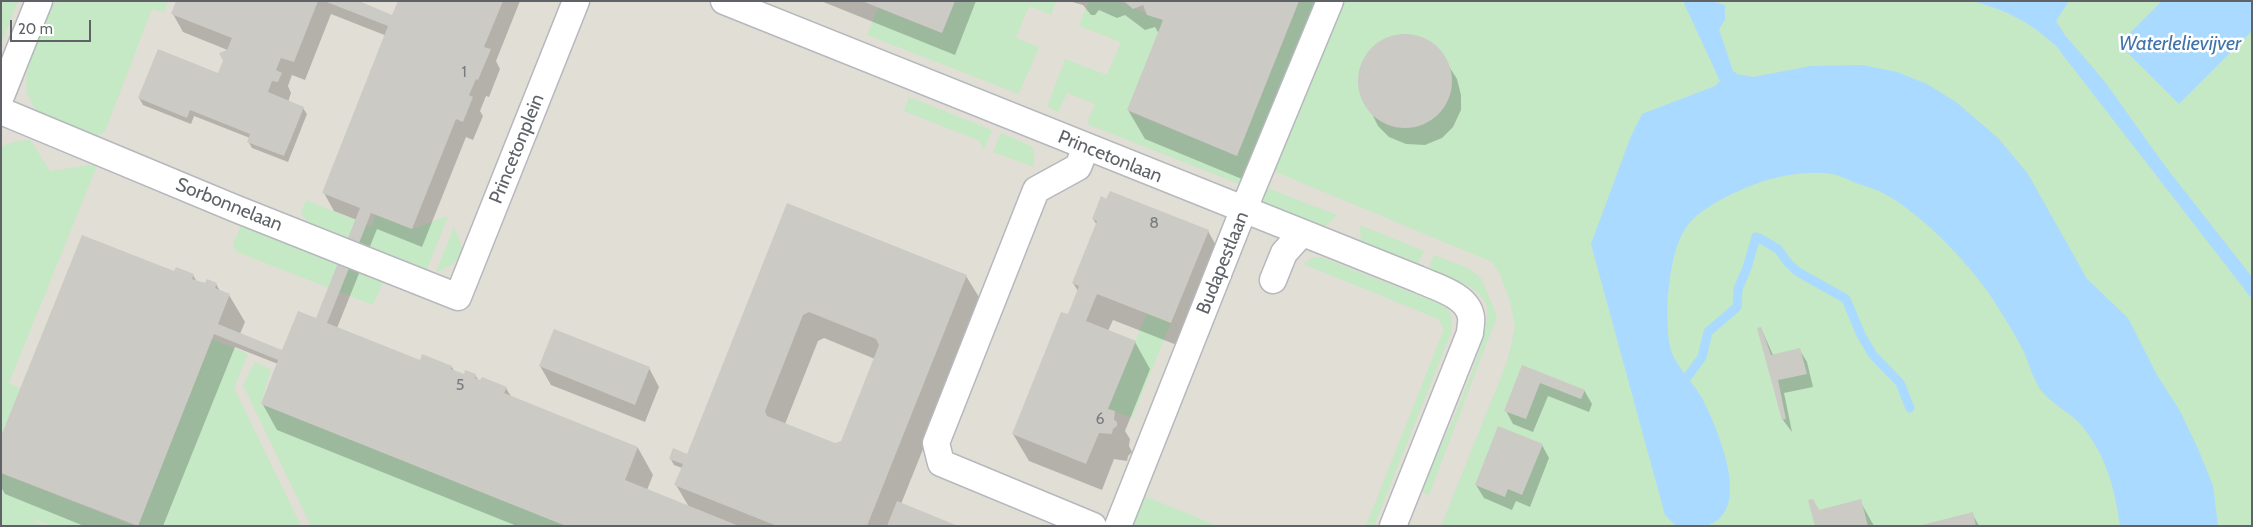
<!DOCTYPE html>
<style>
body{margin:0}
#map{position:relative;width:2253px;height:527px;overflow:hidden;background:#f1efe8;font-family:Cabin,sans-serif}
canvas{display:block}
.frame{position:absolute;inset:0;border:2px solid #5f6368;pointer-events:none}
.scale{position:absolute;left:10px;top:20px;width:81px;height:22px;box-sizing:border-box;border:2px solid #5f6368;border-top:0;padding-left:6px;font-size:15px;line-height:18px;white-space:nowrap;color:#5f6368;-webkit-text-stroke:4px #fff;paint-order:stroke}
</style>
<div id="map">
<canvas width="2253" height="527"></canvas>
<div class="frame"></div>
<div class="scale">20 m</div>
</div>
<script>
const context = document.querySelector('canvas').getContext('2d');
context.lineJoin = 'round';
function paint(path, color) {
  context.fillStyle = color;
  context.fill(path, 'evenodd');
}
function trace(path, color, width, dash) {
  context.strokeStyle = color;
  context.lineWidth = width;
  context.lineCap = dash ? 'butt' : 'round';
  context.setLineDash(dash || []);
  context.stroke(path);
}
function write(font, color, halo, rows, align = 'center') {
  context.font = font + ' Cabin,sans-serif';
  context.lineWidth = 5;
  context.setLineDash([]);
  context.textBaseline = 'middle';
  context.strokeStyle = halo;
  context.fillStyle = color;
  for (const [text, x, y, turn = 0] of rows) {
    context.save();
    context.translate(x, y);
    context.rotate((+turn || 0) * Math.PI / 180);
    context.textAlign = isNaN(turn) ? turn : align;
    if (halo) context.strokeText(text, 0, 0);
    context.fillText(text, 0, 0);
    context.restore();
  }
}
paint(new Path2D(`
 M 1,1 L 2252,1 L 2252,526 L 1,526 Z`), '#e1ded6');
paint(new Path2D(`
 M 1,1 L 18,1 L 1,44 Z
 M 55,1 L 168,1 L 164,12 L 152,9 L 105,131 C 95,140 84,132 73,128 C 64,124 53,121 45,116 C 4,91 42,32 55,1 Z
 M 955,1 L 1056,1 L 1051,15 L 1029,6 L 1016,38 L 1039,47 L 1019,94 L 867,35 L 878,8 L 942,33 Z
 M 1089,1 L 1117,1 L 1163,20 L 1127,111 L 1237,156 L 1299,1 L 1319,1 L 1244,186 L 1087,124 L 1095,104 L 1067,93 L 1058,112 L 1047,107 L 1065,59 L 1107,75 L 1121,42 L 1079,26 Z
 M 1338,1 L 1688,1 L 1725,5 L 1711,1 L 1972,1 C 2014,12 2041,27 2068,61 L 2079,52 L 2055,21 L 2069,1 L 2252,1 L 2252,526 L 1441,526 L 1507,362 L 1515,327 L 1510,301 L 1501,276 L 1492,262 L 1271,170 Z
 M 909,97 L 992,130 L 984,150 L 980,141 L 904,111 Z
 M 1001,133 L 1031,146 L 1034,150 L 1034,167 L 993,152 Z
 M 30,140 L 50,171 L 95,164 L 96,168 L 9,383 L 20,388 L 1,436 L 1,146 L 18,141 Z
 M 1265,187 L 1337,215 L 1323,228 L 1265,204 L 1260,198 Z
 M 306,200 L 371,226 L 376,214 L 412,229 L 448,216 L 427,269 L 308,222 L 301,213 Z
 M 242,223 L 384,280 L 373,305 L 237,252 L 233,245 Z
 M 1360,225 L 1424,251 L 1418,264 L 1361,243 Z
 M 454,227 L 463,250 C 457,263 449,267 436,272 Z
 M 1434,255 L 1468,268 L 1481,278 L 1497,316 L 1429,495 L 1421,491 C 1435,458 1497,332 1486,304 C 1478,284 1446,277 1428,270 Z
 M 1321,257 L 1443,305 C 1454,314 1452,320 1451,333 L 1374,526 L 1366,526 L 1444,329 L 1438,319 L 1303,264 L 1312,258 Z
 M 1147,313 L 1171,323 L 1132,418 L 1108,409 Z
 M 212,339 L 248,354 L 234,388 L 301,526 L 138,526 Z
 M 255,362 L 271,370 L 261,404 L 566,526 L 311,526 L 243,385 Z
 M 1,473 L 134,526 L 51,526 L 24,515 L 45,526 L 1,526 Z
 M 1144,496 L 1218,526 L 1132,526 Z`), '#c5e8c5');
paint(new Path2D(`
 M 1683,1 L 1711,1 L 1725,5 L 1725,20 L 1719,29 L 1733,71 L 1737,74 L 1753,77 L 1811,66 L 1862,65 L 1897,72 L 1927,84 L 1956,102 L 1998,138 L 2028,174 L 2087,279 L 2128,318 L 2157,375 L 2180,411 L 2199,451 L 2213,486 L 2218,526 L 2120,526 C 2115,489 2106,454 2081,425 C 2069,411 2051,404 2040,389 C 2033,377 2029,365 2024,352 C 2017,338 2008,323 1999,309 C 1976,270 1921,211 1879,191 C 1872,188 1864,186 1856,183 C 1848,180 1840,175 1832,174 C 1794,169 1756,181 1722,199 C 1709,206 1696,214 1687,226 C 1668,251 1664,317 1670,347 C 1674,365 1693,382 1702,398 C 1716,426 1756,513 1705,526 C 1697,527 1684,526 1675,525 L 1665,515 L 1591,244 L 1631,136 L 1642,114 L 1715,86 L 1720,81 Z
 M 1972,1 L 2069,1 L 2056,21 L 2065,35 L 2105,82 L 2165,166 L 2252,277 L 2252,299 L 2056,46 C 2028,21 2009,11 1972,1 Z
 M 2162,1 L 2252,1 L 2252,31 L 2179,104 L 2119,44 Z`), '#aadaff');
paint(new Path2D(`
 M 178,1 L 355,1 L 392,16 L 400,1 L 520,1 L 496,61 L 500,69 L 489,97 L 486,96 L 480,111 L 483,116 L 473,140 L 466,137 L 422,247 L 377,229 L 337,328 L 421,362 L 452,367 L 454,371 L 464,375 L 475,375 L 479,381 L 506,388 L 512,398 L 638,448 L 653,475 L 647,490 L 689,507 L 676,485 L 682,468 L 674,465 L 670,458 L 688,455 L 788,205 L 966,276 L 982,302 L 901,504 L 955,526 L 517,526 L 277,430 L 262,403 L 278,364 L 235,347 L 163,526 L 84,526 L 5,494 L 1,487 L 1,439 L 175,273 L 193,275 L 197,282 L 206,285 L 216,284 L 220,291 L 229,295 L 245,322 L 240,334 L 281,351 L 317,320 L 357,220 L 334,211 L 324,193 L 387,36 L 331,14 L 305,80 L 292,75 L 288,86 L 291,93 L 288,102 L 303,108 L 307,114 L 288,162 L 252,148 L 248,141 L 250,138 L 194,116 L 191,124 L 143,105 L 139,98 L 221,75 L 230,51 L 183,32 L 173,14 ZM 824,338 L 875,359 L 842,442 L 835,444 L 785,424 L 818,341 Z
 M 821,1 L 976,1 L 955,55 Z
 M 1069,1 L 1327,1 L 1254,184 L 1145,139 L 1128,110 L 1159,34 L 1155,27 L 1145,30 L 1125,15 L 1117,18 L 1099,10 L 1095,15 L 1091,15 L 1083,5 Z
 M 1398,36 L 1416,36 L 1433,45 L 1445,60 L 1457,79 L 1461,95 L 1461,110 L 1453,127 L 1442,138 L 1425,145 L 1406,144 L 1389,137 L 1378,126 L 1360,89 L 1360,74 L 1369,53 L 1380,43 Z
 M 1093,219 L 1208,231 L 1223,258 L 1187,349 L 1113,320 L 1108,331 L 1135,342 L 1150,369 L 1125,431 L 1130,439 L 1129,446 L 1132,452 L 1128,456 L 1127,461 L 1114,459 L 1102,490 L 1029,461 L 1013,434 L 1069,316 L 1078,291 L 1073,283 L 1097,225 Z
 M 1761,328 L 1773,355 L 1799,349 L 1807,362 L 1813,387 L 1784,393 L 1792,432 L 1783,420 L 1759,329 Z
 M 540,366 L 649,368 L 659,387 L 645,422 L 551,385 Z
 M 1523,367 L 1584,390 L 1592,404 L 1589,412 L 1548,396 L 1533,432 L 1513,424 L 1506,411 Z
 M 1542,445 L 1549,458 L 1530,507 L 1516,501 L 1512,510 L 1484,498 L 1476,485 Z
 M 1860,501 L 1874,526 L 1816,526 L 1819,512 Z
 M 1972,513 L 1979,526 L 1925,526 Z`), '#0003');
trace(new Path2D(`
 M 1688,376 L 1702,357 L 1708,332 L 1737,307 L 1738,289 L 1747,268 L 1756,237 L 1759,238 L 1778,249 L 1788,263 L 1798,272 L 1846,299 L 1861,335 L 1873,355 L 1900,383 L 1910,408`), '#aadaff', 9);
paint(new Path2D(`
 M 176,1 L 318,1 L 294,62 L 281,58 L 276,70 L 282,73 L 278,82 L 272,81 L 268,92 L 304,107 L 284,156 L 247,142 L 250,134 L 190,110 L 187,118 L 138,98 L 158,49 L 218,73 L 223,61 L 219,53 L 227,50 L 232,38 L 171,14 Z
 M 324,1 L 359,1 L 392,15 L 398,1 L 503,1 L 484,47 L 491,49 L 478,80 L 476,79 L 469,95 L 473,97 L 463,122 L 456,119 L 412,229 L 371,213 L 327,323 L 420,360 L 422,354 L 452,366 L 451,369 L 464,374 L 465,370 L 476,374 L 475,378 L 477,379 L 480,380 L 482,377 L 507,387 L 504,393 L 638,447 L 625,480 L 739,526 L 566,526 L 261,404 L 278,360 L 214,334 L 138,526 L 1,473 L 1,436 L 82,235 L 174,271 L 176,267 L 194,274 L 192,279 L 205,283 L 207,279 L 217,283 L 215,288 L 230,294 L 218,324 L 282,350 L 298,311 L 316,318 L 360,208 L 322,193 L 388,26 Z
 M 862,1 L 955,1 L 942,33 Z
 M 1124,1 L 1299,1 L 1237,156 L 1127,110 L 1163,20 L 1147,15 L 1143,5 L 1133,9 Z
 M1358 81a47 47 0 1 1 94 0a47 47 0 1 1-94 0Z
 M 1110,191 L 1209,230 L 1171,323 L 1097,294 L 1086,321 L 1136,341 L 1108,409 L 1115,411 L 1114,420 L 1117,422 L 1117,426 L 1113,429 L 1112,434 L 1099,433 L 1086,464 L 1012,434 L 1061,312 L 1068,314 L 1079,286 L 1072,283 L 1097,221 L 1092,219 L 1101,196 L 1106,199 Z
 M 787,203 L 967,275 L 867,526 L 777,526 L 674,485 L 683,464 L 669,459 L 673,448 L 687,454 ZM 809,312 L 876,339 L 879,345 L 841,441 L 835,443 L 767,416 L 765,411 L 803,315 Z
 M 1761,327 L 1771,355 L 1800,348 L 1807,374 L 1778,380 L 1786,419 L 1782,420 L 1757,328 Z
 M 554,329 L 650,367 L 635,405 L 539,366 Z
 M 1522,365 L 1585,390 L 1581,399 L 1540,383 L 1526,419 L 1504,411 Z
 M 1498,426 L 1543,444 L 1522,495 L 1508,489 L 1505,497 L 1475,485 Z
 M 1813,499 L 1819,510 L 1861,499 L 1868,526 L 1815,526 L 1808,500 Z
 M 897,501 L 941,519 L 958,526 L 887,526 Z
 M 1973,512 L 1976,526 L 1922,526 L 1922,525 Z`), '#cccac5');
const minor = new Path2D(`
 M 724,1 L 1418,279 C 1435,287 1468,295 1471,317 C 1472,322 1470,328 1470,333 L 1393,526
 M 1,96 L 39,1
 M 1,111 L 234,208 L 458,297 L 576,1
 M 1086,147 L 1078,167 L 1036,190 L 936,443 L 941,463 L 1093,526
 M 1273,280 L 1284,253 L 1302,233
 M 1118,526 L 1243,211 L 1330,1`);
trace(minor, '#b5b8bc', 29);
trace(minor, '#fff', 26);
write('16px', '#7a7d7f', null, [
 ["1",464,72],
 ["8",1154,223],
 ["5",460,385],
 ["6",1100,419]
]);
write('19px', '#5f6368', '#fff', [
 ["Princetonplein",517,149,-68],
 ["Princetonlaan",1110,157,22],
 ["Sorbonnelaan",229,205,22],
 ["Budapestlaan",1223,263,-68]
]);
write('italic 20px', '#4174aa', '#fff', [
 ["Waterlelievijver",2180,44]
]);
</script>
